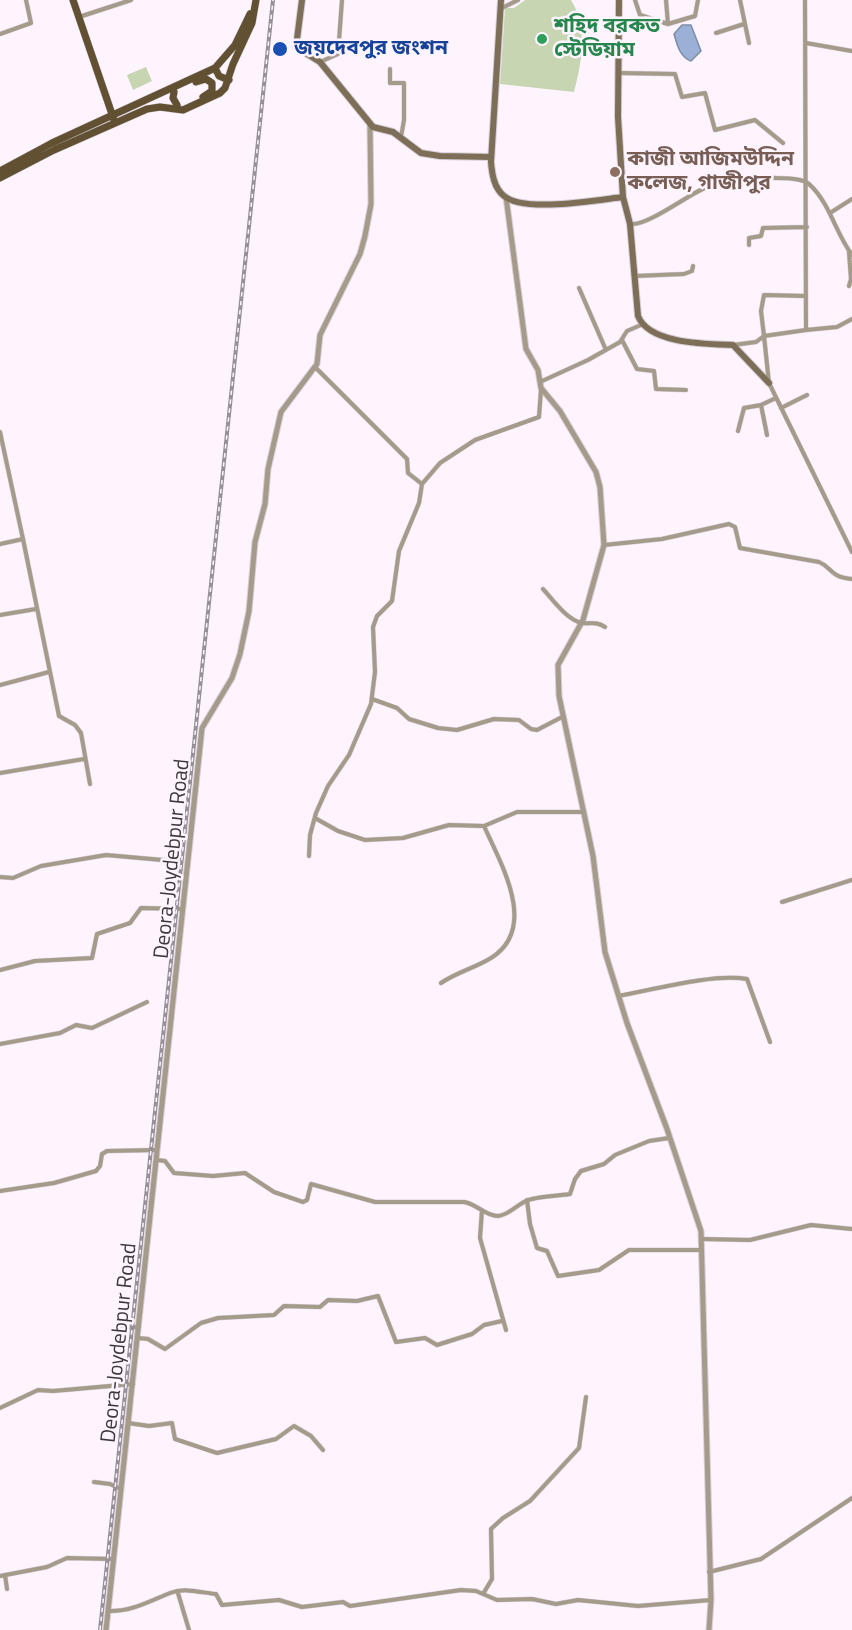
<!DOCTYPE html>
<meta charset="utf-8">
<style>
body{margin:0}
canvas{display:block;background:#fdf4fe}
</style>
<canvas width="852" height="1630"></canvas>
<script>
const context = document.querySelector('canvas').getContext('2d');
context.lineJoin = 'round';
function paint(path, color) {
  context.fillStyle = color;
  context.fill(path, 'evenodd');
}
function trace(path, color, width, dash) {
  context.strokeStyle = color;
  context.lineWidth = width;
  context.lineCap = dash ? 'butt' : 'round';
  context.setLineDash(dash || []);
  context.stroke(path);
}
function write(font, color, halo, rows, align = 'center') {
  context.font = font + ' "Titillium Web","Noto Sans Bengali",sans-serif';
  context.lineWidth = 5;
  context.setLineDash([]);
  context.textBaseline = 'middle';
  context.strokeStyle = halo;
  context.fillStyle = color;
  for (const [text, x, y, turn = 0] of rows) {
    context.save();
    context.translate(x, y);
    context.rotate((+turn || 0) * Math.PI / 180);
    context.textAlign = isNaN(turn) ? turn : align;
    if (halo) context.strokeText(text, 0, 0);
    context.fillText(text, 0, 0);
    context.restore();
  }
}
paint(new Path2D(`
 M 525,0 L 571,0 C 588,27 582,63 574,92 L 500,84 L 505,8 L 514,8 Z
 M 146,67 L 152,81 L 133,90 L 127,75 Z`), '#c7d5b3');
const water = new Path2D(`
 M 682,25 L 691,25 L 701,51 L 691,61 C 679,56 677,44 674,34 Z`);
paint(water, '#9bb0d5');
trace(water, '#7f8ca8', 1.5);
const minor = new Path2D(`
 M 635,0 L 640,15 L 668,24
 M 666,0 L 668,24 L 695,16 L 698,0
 M 740,0 L 749,43
 M 805,0 L 806,330 L 764,336 L 769,383 L 852,552
 M 500,9 L 518,0
 M 79,17 L 131,0
 M 716,33 L 744,24
 M 0,34 L 31,23 L 26,0
 M 806,43 L 852,51
 M 320,62 L 338,54 L 342,0
 M 390,69 L 390,83 L 404,83 L 404,120 L 401,137
 M 619,73 L 675,74 L 682,97 L 705,93 L 715,130 L 755,120 L 783,143
 M 830,213 L 852,199
 M 631,224 C 648,226 690,193 709,186 C 732,177 753,177 777,178 C 786,178 802,178 809,184 C 830,203 835,232 852,255
 M 749,245 L 749,238 L 761,236 L 763,228 L 807,227
 M 635,276 L 684,274 L 692,271 L 693,266
 M 849,286 L 851,279 L 849,252
 M 579,288 L 606,350
 M 806,330 L 837,327 L 852,319
 M 622,340 L 637,369 L 654,371 L 656,389 L 686,390
 M 733,345 L 756,342 L 764,336 L 761,311 L 764,295 L 806,296
 M 315,367 L 407,459 L 408,473 L 422,484
 M 540,382 L 588,360 L 620,342 L 627,331 L 641,325
 M 761,405 L 767,435
 M 781,408 L 807,395
 M 738,431 L 744,408 L 761,405 L 776,398
 M 0,432 L 23,539
 M 0,544 L 23,539 L 59,716 L 75,725 L 81,733 L 90,784
 M 604,545 L 662,539 L 729,524 L 735,527 L 740,548 L 819,562 C 832,567 829,577 852,579
 M 543,589 C 553,600 567,620 582,623 C 591,624 596,621 605,627
 M 0,615 L 36,609
 M 0,685 L 49,672
 M 372,699 L 397,708 L 409,719 L 438,728 L 457,730 L 494,719 L 519,720 L 531,729 L 537,730 L 562,717
 M 0,773 L 84,759
 M 315,818 L 338,831 L 365,840 L 403,838 L 449,825 L 484,826 L 517,812 L 583,812
 M 309,856 L 310,835 L 316,813 L 328,786 L 349,755 L 371,704 L 375,672 L 373,627 L 377,616 L 392,601 L 399,551 L 419,503 L 422,484 L 440,463 L 475,440 L 539,417 L 541,389
 M 0,877 L 13,878 L 41,866 L 106,855 L 174,861
 M 782,902 L 852,880
 M 0,970 L 35,961 L 92,958 L 97,934 L 130,923 L 141,908 L 183,909
 M 441,983 C 457,972 475,968 491,958 C 539,928 501,864 484,826
 M 618,996 C 653,990 713,973 747,979 L 770,1042
 M 0,1044 L 60,1033 L 76,1025 L 92,1028 L 147,1002
 M 157,1160 L 165,1161 L 174,1173 L 213,1176 L 245,1173 L 274,1192 L 303,1202 L 307,1200 L 311,1184 L 375,1202 L 464,1202 C 477,1204 485,1216 498,1216 C 511,1215 519,1201 532,1199 C 544,1196 557,1196 570,1194 L 575,1179 L 581,1171 L 604,1164 L 615,1155 L 649,1141 L 669,1138
 M 0,1191 L 54,1183 L 96,1171 L 100,1166 L 102,1154 L 107,1151 L 157,1150
 M 527,1200 L 530,1224 L 537,1248 L 547,1251 L 558,1276 L 599,1270 L 629,1250 L 702,1250
 M 482,1210 L 480,1238 L 506,1330
 M 701,1239 L 750,1240 L 811,1225 L 852,1229
 M 116,1328 L 139,1327
 M 138,1338 L 148,1339 L 165,1349 L 201,1323 L 218,1318 L 274,1315 L 284,1306 L 320,1307 L 328,1300 L 357,1301 L 378,1296 L 396,1342 L 425,1338 L 437,1345 L 472,1334 L 484,1325 L 502,1321
 M 0,1408 L 38,1390 L 53,1391 L 133,1384
 M 128,1423 L 149,1426 L 172,1423 L 175,1439 L 217,1453 L 276,1439 L 294,1426 L 311,1436 L 323,1450
 M 94,1482 L 110,1484 L 121,1489
 M 709,1572 L 761,1559 L 852,1498
 M 5,1575 L 7,1589
 M 0,1576 L 47,1567 L 67,1558 L 114,1559
 M 178,1593 L 189,1630
 M 483,1594 L 492,1579 L 491,1529 L 503,1518 L 530,1501 L 579,1448 L 586,1397
 M 108,1611 C 131,1612 150,1601 170,1593 C 186,1587 202,1593 216,1594 L 222,1605 L 279,1600 L 302,1607 L 343,1602 L 350,1606 L 461,1590 L 476,1591 L 497,1600 L 532,1599 L 556,1604 L 578,1600 L 638,1606 L 711,1600`);
const tertiary = new Path2D(`
 M 506,197 L 526,349 L 538,370 L 541,388 L 560,411 L 596,472 L 600,487 L 604,545 L 583,620 L 558,665 L 559,696 L 593,856 L 605,952 L 627,1023 L 667,1129 L 701,1231 L 711,1600 L 709,1630
 M 106,1630 L 202,728 L 232,678 L 240,654 L 249,611 L 255,542 L 265,504 L 268,469 L 281,412 L 317,364 L 320,335 L 360,254 L 365,236 L 371,204 L 370,125`);
const secondary = new Path2D(`
 M 302,0 L 296,47 L 320,62 L 373,127 L 393,132 L 421,153 L 440,156 L 491,157
 M 501,0 L 491,162 C 492,174 494,188 504,196 C 524,213 597,200 623,197
 M 619,0 L 618,117 L 623,197 L 630,224 L 638,316 C 649,344 706,344 733,345 L 769,383`);
const primary = new Path2D(`
 M 73,0 L 114,120
 M 215,68 L 219,76 L 229,80
 M 196,82 L 206,79 L 212,83 L 212,91 L 203,97
 M 174,92 L 173,98 L 177,105
 M 0,171 L 52,143 L 215,68 L 235,45 L 250,14
 M 0,178 L 54,150 L 147,109 L 160,107 L 183,110 L 220,93 L 225,88 L 233,64 L 252,23 L 256,0`);
trace(minor, '#d7ced8', 5);
trace(tertiary, '#d7ced8', 7);
trace(secondary, '#d7ced8', 8);
trace(primary, '#d7ced8', 8);
trace(minor, '#a59b8a', 4);
trace(tertiary, '#a59b8a', 5);
trace(secondary, '#7d6f57', 6);
trace(primary, '#615032', 7);
const rail = new Path2D(`
 M 100,1630 L 273,0`);
trace(rail, '#979098', 4);
trace(rail, '#fdf4fe', 1.5, [4.5]);
for (const [x, y, r, color] of [
 [542,39,6,"#2e9e5b"],
 [280,49,8,"#1a4fb4"],
 [615,172,6,"#8d6e63"]
]) {
  const dot = new Path2D();
  dot.arc(x, y, r, 0, 2 * Math.PI);
  context.fillStyle = color;
  context.fill(dot);
  trace(dot, '#fdf4fe', 2);
}
write('bold 21px', '#27864d', '#fdf4fe', [
 ["শহিদ বরকত",554,27],
 ["স্টেডিয়াম",554,51]
], 'left');
write('bold 21px', '#164399', '#fdf4fe', [
 ["জয়দেবপুর জংশন",294,49]
], 'left');
write('bold 21px', '#785e54', '#fdf4fe', [
 ["কাজী আজিমউদ্দিন",627,160],
 ["কলেজ, গাজীপুর",627,184]
], 'left');
write('21px', '#3e383e', '#fdf4fe', [
 ["Deora-Joydebpur Road",173,859,-84],
 ["Deora-Joydebpur Road",120,1343,-84]
]);
</script>
